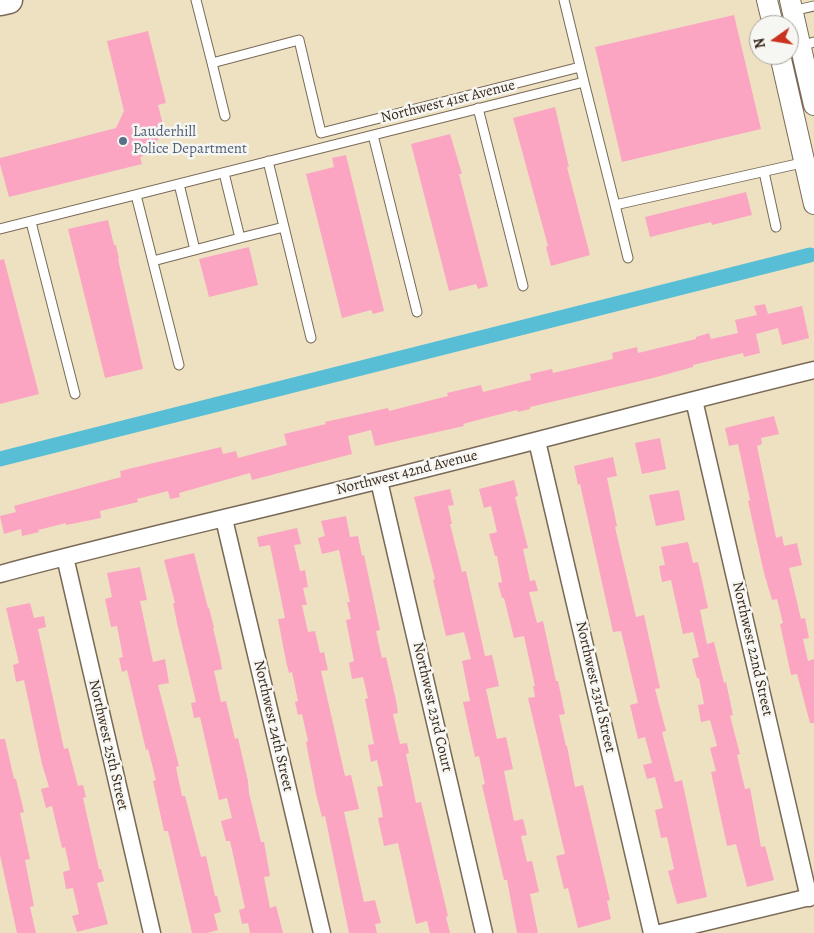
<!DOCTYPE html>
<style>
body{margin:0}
#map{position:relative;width:814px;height:933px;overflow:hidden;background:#ede1c1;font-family:Alegreya,serif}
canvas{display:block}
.north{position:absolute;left:749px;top:15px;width:50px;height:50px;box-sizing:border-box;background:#f6f6f2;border:1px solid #aba49d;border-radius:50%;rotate:257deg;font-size:14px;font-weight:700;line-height:20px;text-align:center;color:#3b2a1e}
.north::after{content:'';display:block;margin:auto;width:18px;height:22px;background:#c8321e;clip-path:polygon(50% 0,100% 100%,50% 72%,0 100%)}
</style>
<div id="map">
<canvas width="814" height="933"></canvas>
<div class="north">N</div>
</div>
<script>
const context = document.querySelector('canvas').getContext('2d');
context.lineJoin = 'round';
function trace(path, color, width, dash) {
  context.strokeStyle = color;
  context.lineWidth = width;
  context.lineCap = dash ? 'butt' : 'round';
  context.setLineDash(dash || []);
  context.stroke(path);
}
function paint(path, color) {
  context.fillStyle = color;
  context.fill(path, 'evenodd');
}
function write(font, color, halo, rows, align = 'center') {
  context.font = font + ' Alegreya,serif';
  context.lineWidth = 5;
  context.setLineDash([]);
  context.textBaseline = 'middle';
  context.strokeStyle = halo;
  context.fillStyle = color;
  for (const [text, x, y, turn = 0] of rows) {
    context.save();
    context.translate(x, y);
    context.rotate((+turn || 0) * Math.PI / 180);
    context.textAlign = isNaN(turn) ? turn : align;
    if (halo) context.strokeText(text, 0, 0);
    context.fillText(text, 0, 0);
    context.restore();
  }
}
trace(new Path2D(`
 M 0,459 L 810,255`), '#57bed5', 15);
paint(new Path2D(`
 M 734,15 L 761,129 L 622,162 L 595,47 Z
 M 148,31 L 166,103 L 158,105 L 164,129 L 150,154 L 140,157 L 142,164 L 9,197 L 0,164 L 0,158 L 116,128 L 124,111 L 107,41 Z
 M 555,107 L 569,167 L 567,167 L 590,255 L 551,266 L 546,247 L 548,246 L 513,118 Z
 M 450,134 L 462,174 L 459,174 L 488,286 L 478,289 L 476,284 L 449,291 L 411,144 Z
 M 346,155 L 384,311 L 373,314 L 371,310 L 342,318 L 306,174 L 334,167 L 332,158 Z
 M 746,192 L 752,215 L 712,225 L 711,222 L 650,237 L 645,217 Z
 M 108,220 L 114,245 L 116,245 L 119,259 L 118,259 L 143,369 L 105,378 L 68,229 Z
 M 249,247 L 258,285 L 209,297 L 199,259 Z
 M 4,259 L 39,394 L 0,404 L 0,260 Z
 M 765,304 L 768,314 L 802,306 L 809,338 L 782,345 L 778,328 L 756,334 L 760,353 L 744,357 L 743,353 L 693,365 L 693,367 L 653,378 L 530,407 L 530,409 L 518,412 L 517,410 L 489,417 L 463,424 L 464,426 L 375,446 L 371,430 L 348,436 L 352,454 L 252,480 L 250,473 L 179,493 L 180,497 L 170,499 L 168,491 L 137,499 L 138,502 L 100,511 L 101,518 L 66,525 L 66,523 L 38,530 L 39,532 L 22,536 L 21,529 L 4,534 L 0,516 L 16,512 L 14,506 L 121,477 L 120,471 L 221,447 L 223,454 L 236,451 L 238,458 L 287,445 L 284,434 L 326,424 L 325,422 L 388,408 L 389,411 L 448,396 L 447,393 L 481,385 L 483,392 L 531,380 L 530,374 L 552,369 L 553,373 L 613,359 L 612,353 L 637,347 L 638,353 L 696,339 L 696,337 L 709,333 L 711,339 L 738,333 L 735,320 L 757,315 L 754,306 Z
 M 774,416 L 779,434 L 761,438 L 762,444 L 757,446 L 776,538 L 782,536 L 784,546 L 797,543 L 802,565 L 789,568 L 801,619 L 805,618 L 809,638 L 803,639 L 808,661 L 814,659 L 814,723 L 810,723 L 797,674 L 791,675 L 780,624 L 783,623 L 777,599 L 772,600 L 764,573 L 748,501 L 750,500 L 738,444 L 729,446 L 725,428 Z
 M 660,438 L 666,469 L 642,474 L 635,443 Z
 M 613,457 L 617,476 L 607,478 L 617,526 L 615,527 L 636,617 L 644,615 L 660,688 L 655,689 L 666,731 L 662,732 L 675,782 L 682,780 L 707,897 L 677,904 L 668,871 L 674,869 L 667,837 L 661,838 L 655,810 L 663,808 L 655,777 L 647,779 L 643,765 L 652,763 L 645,737 L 638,739 L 630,705 L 638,703 L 621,631 L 613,632 L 580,484 L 578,485 L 574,466 Z
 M 514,480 L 518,496 L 515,497 L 528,548 L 523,549 L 530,581 L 535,580 L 538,591 L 529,592 L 537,623 L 543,621 L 556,681 L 558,681 L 565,714 L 559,715 L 566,746 L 567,746 L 575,787 L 583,785 L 610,900 L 607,901 L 611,919 L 578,928 L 568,888 L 564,889 L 556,856 L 565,854 L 528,698 L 535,697 L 533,686 L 535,686 L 524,636 L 514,638 L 504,598 L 502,598 L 498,583 L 502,582 L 497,556 L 495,556 L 489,534 L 497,532 L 491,506 L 484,508 L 479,489 Z
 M 450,489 L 454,505 L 448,506 L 452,524 L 450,524 L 462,572 L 466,571 L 485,656 L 492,655 L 499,686 L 486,689 L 497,739 L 506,737 L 513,769 L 504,771 L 514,821 L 523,819 L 527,835 L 521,836 L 527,862 L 532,861 L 539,892 L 530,894 L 538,933 L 517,933 L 507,880 L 504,880 L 482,785 L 485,784 L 479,756 L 475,757 L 463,702 L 470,701 L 462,661 L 471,659 L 464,632 L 446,636 L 433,580 L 435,579 L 414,497 Z
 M 679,490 L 685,520 L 656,526 L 649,495 Z
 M 346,516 L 350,537 L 358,536 L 362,556 L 364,555 L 380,630 L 376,631 L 382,658 L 386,657 L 396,700 L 398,713 L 393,714 L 400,744 L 407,743 L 409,753 L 406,754 L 416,803 L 421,802 L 448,916 L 446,917 L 450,933 L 430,933 L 427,921 L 416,924 L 398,843 L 384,846 L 378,818 L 383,817 L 377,787 L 383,786 L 377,760 L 371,762 L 368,745 L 374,744 L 365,699 L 368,698 L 363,677 L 352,679 L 349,663 L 354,661 L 346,620 L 351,619 L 347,602 L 350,602 L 339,550 L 322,554 L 318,538 L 325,536 L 321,521 Z
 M 297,528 L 301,544 L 294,545 L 300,571 L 305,570 L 308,587 L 303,588 L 307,605 L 302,605 L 308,632 L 315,631 L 320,653 L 324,652 L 328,670 L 321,671 L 345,776 L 351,775 L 359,809 L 344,812 L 364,902 L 375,900 L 381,923 L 375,924 L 377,933 L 349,933 L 325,816 L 322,817 L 316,794 L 306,742 L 308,741 L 302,714 L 298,715 L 295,702 L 298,701 L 292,672 L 289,673 L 286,661 L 278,619 L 285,618 L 270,545 L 259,547 L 257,537 Z
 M 688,542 L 693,563 L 698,562 L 708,608 L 700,610 L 707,644 L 714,642 L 724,683 L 726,682 L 733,715 L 730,716 L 740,754 L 737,755 L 745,789 L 750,788 L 761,847 L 765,846 L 774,880 L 747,887 L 736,844 L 727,846 L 711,772 L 716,771 L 710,748 L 717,746 L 710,720 L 701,722 L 698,705 L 704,704 L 699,678 L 697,678 L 692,659 L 699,657 L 693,632 L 683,634 L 671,580 L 662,582 L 659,566 L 665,565 L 661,547 Z
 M 194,553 L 208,608 L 209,608 L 214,628 L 213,628 L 220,657 L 222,669 L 214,671 L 221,702 L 226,701 L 235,739 L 238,738 L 248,781 L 249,793 L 261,842 L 264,842 L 270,876 L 264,877 L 270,908 L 276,906 L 283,933 L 250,933 L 248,923 L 242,924 L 239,910 L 245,908 L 230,841 L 226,841 L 221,821 L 232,818 L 227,798 L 219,800 L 200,717 L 194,718 L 191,703 L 196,702 L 177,623 L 173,603 L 175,603 L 164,560 Z
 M 140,567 L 147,600 L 140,601 L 153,662 L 165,659 L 169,683 L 158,685 L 179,766 L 176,767 L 182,796 L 185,796 L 201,857 L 206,856 L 215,896 L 217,896 L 221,912 L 214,914 L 218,930 L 207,933 L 192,933 L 168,831 L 164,831 L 153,781 L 156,780 L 148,749 L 146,750 L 127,670 L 122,672 L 119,658 L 123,657 L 117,626 L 111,627 L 105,599 L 112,597 L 107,573 Z
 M 30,603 L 34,618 L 44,616 L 46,627 L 38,629 L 64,749 L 68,748 L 78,786 L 83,785 L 86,797 L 83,798 L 99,869 L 101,869 L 104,881 L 97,883 L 108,924 L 77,932 L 72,916 L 79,914 L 73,888 L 66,889 L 63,872 L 70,870 L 65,847 L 62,848 L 52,806 L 46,808 L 41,789 L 49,787 L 42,764 L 24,680 L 16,682 L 13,665 L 19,663 L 6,608 Z
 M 0,739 L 5,739 L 14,779 L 16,779 L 24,812 L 20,813 L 30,859 L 25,860 L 34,906 L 30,907 L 36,933 L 17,933 L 0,855 Z`), '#fba5c3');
const service = new Path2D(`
 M 196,0 L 212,63
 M 564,0 L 584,82
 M 792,11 L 814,6
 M 789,50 L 814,42
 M 478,108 L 523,286
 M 225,116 L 212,63 L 299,40 L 321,133 L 580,67
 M 373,135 L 417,312
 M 268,161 L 311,338
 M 764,172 L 776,227
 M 224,173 L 240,238 L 284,227
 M 179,184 L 195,250
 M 136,195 L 179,365
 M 615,205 L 628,258
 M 31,222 L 75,394
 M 0,229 L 584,82 L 615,205 L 806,162
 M 153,261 L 240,238`);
const minor = new Path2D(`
 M 694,400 L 809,898
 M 537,441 L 652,933
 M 379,481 L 484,933
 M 224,519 L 322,933
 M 65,557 L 152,933
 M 0,574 C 119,542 240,515 360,485 C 512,448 662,407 814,370
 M 660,933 L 814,896`);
const tertiary = new Path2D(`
 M 767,0 L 773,25
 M 790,0 L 814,105
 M 780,55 L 814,204`);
const primary = new Path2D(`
 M 0,2 L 9,0`);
trace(service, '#796a57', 11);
trace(minor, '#796a57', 19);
trace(tertiary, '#796a57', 22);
trace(primary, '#796a57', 29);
trace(service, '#fff', 9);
trace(minor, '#fff', 16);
trace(tertiary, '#fff', 20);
trace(primary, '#fff', 26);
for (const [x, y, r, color] of [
 [123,141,5,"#5c6f8a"]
]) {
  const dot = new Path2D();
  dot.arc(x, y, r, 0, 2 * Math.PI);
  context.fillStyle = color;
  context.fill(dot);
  trace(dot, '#f6f6f2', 2);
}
write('15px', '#3b2a1e', '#f6f6f2', [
 ["Northwest 41st Avenue",448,102,-14],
 ["Northwest 42nd Avenue",407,473,-14],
 ["Northwest 22nd Street",752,649,77],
 ["Northwest 23rd Street",595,687,77],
 ["Northwest 23rd Court",432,707,77],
 ["Northwest 24th Street",273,726,77],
 ["Northwest 25th Street",108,745,77]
]);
write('15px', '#4e5e75', '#f6f6f2', [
 ["Lauderhill",133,132],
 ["Police Department",133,149]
], 'left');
</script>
